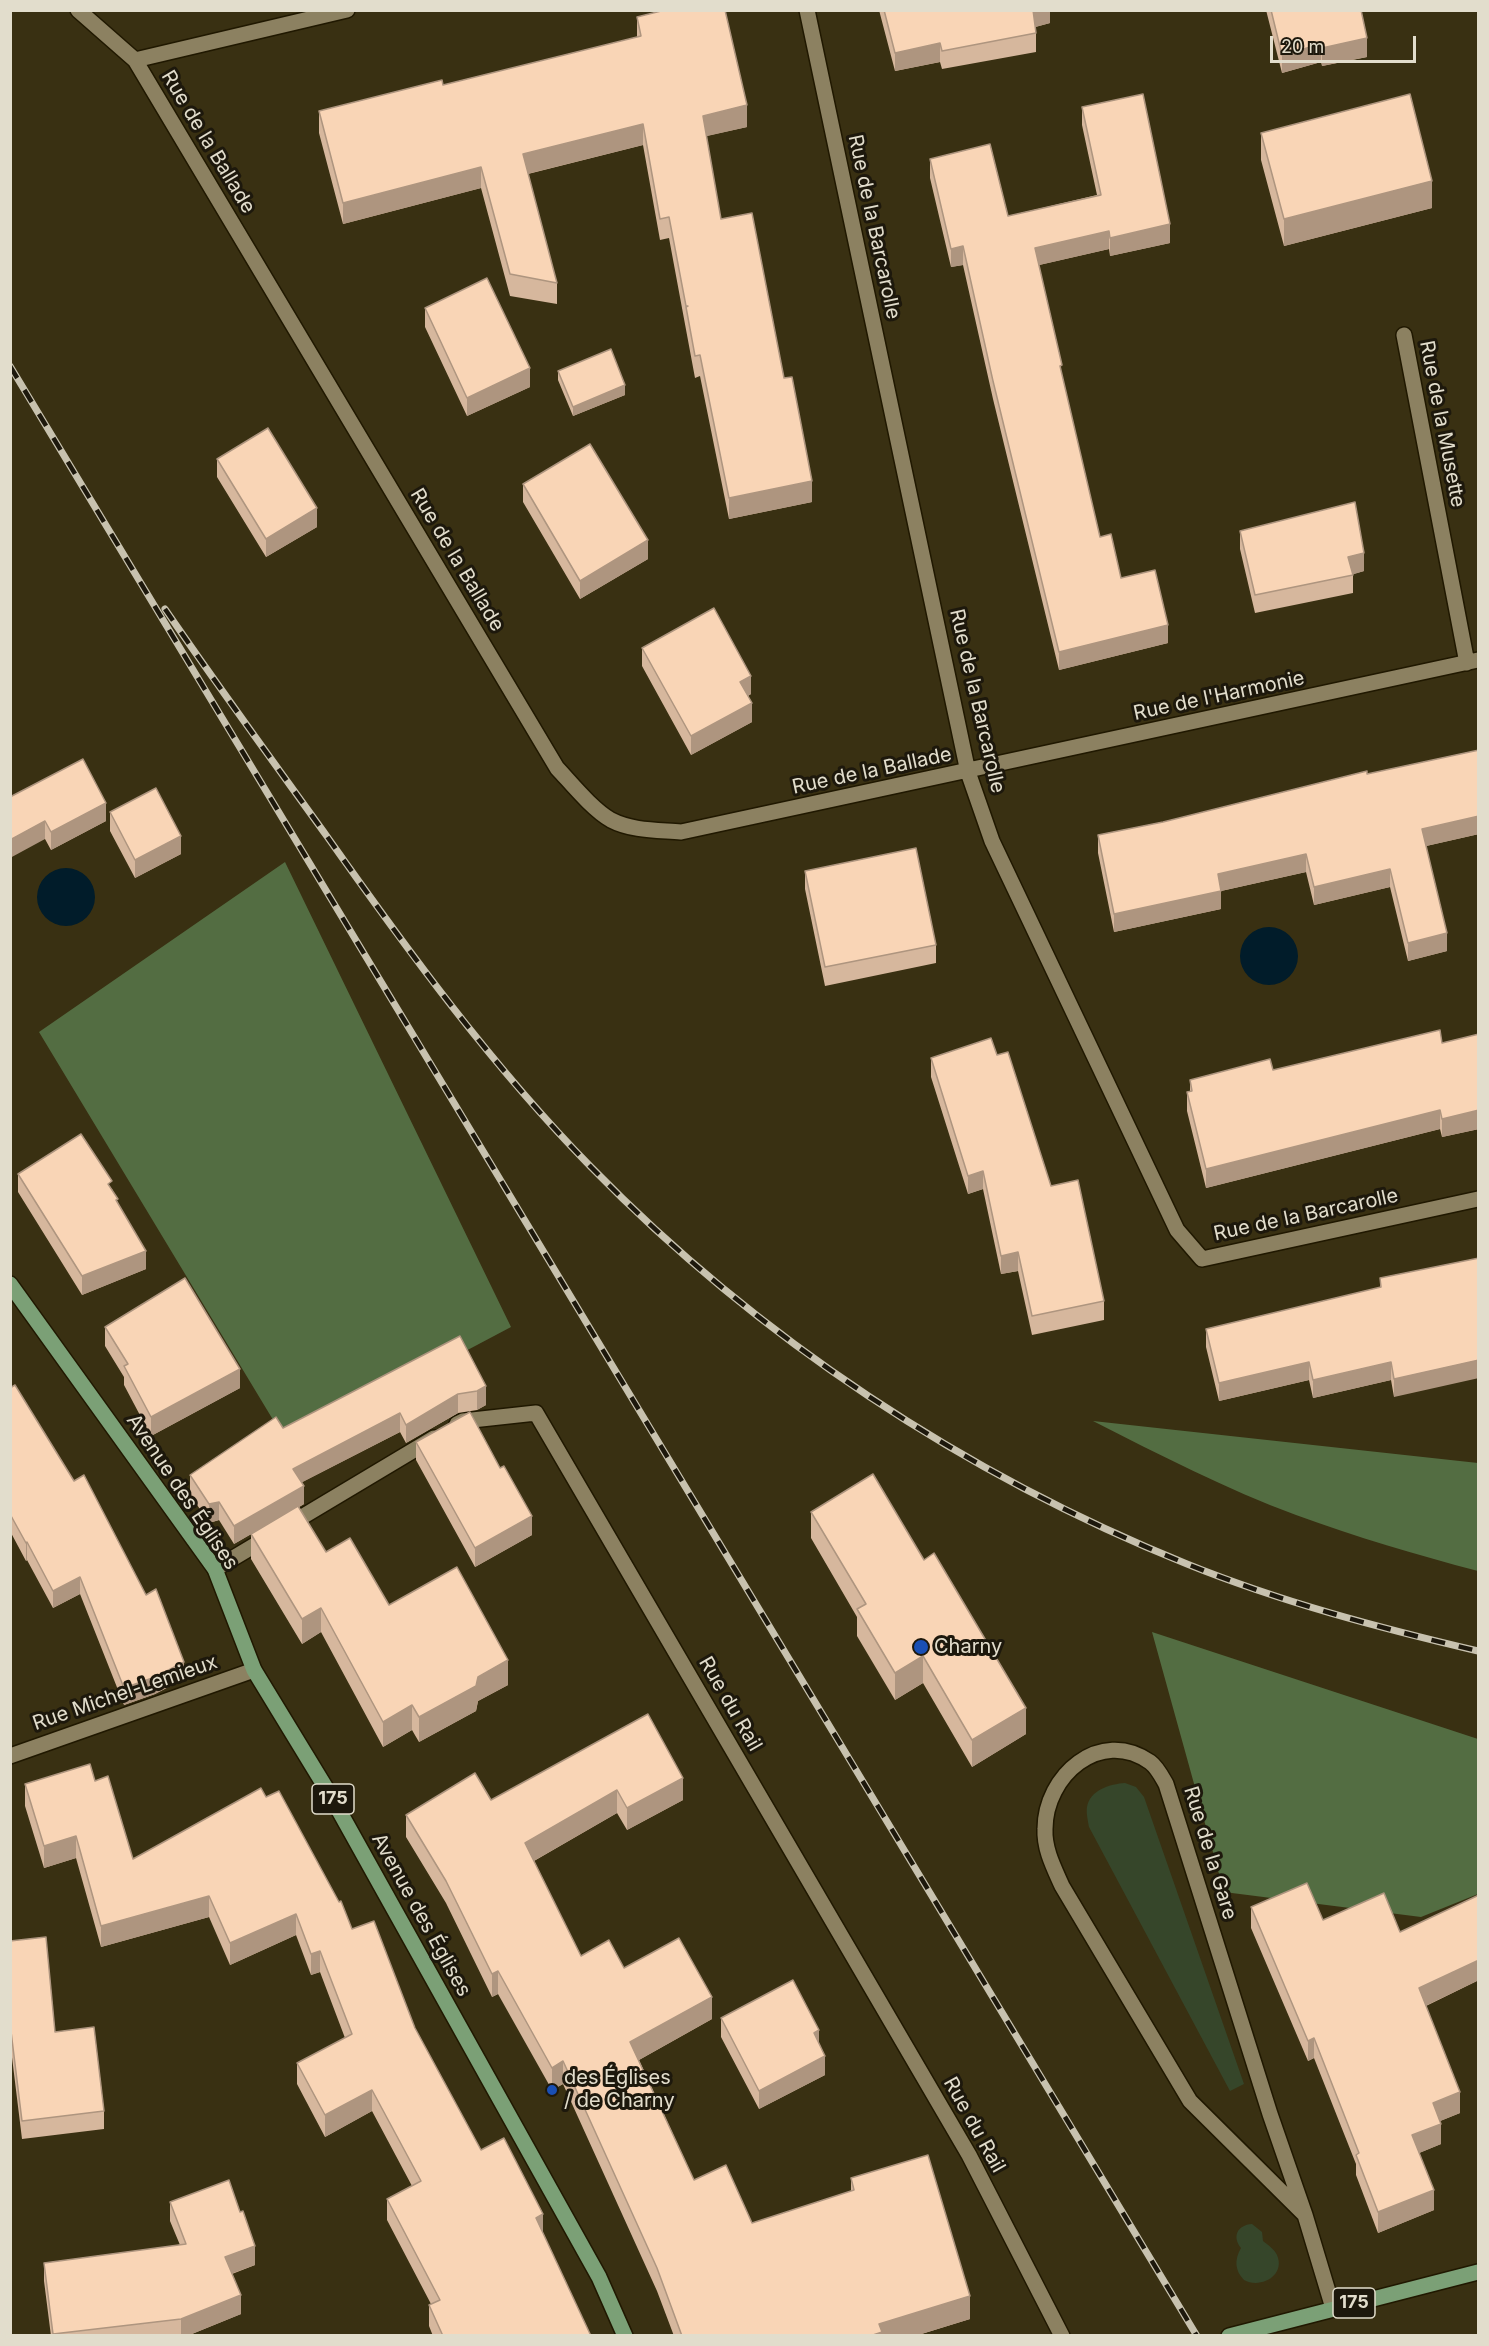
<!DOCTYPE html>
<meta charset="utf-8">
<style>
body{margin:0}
#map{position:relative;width:1489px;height:2346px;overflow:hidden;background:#393012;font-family:Inter,sans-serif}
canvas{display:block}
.frame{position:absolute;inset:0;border:12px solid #e2ddcc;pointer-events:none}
.scale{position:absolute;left:1270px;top:36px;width:146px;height:27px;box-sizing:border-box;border:3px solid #e2ddcc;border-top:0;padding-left:8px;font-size:18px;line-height:21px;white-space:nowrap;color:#e2ddcc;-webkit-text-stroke:4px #1d180c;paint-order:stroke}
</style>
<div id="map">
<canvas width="1489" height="2346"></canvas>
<div class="frame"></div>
<div class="scale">20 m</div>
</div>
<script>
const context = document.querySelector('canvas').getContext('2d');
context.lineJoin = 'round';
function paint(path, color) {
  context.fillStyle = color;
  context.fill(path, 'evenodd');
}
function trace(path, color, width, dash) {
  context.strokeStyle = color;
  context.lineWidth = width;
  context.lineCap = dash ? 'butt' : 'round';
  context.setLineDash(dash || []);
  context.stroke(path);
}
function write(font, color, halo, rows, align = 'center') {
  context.font = font + ' Inter,sans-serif';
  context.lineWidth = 6;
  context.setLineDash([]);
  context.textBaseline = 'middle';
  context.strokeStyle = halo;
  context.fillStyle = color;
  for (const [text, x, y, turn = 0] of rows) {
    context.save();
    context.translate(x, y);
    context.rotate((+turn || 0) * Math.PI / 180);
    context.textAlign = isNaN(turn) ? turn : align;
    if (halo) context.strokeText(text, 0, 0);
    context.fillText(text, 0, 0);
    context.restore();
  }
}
paint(new Path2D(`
 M 1125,1783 L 1136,1787 L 1144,1797 L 1244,2084 L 1230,2091 L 1089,1827 C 1088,1821 1086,1813 1087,1807 C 1090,1790 1110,1784 1125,1783 Z
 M 1252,2224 L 1262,2232 L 1263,2241 C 1268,2245 1274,2249 1277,2255 C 1286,2276 1260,2289 1244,2280 C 1235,2271 1234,2260 1241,2248 C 1232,2237 1237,2225 1252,2224 Z`), '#36462a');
paint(new Path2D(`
 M 285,862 L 511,1327 L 460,1354 L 284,1438 L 39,1032 Z
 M 1093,1421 L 1478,1463 L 1478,1571 C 1417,1555 1356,1537 1296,1515 C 1226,1489 1160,1455 1093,1421 Z
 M 1152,1632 L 1478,1739 L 1478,1894 L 1421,1917 L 1224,1892 Z`), '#536d42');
paint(new Path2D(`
 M37 897a29 29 0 1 1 58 0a29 29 0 1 1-58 0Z
 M1240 956a29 29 0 1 1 58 0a29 29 0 1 1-58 0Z`), '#011c2a');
const lane = new Path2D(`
 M 1305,2215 L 1190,2101 L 1062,1886 C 1054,1868 1044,1849 1045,1829 C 1045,1776 1100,1727 1150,1762 C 1157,1767 1162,1777 1166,1784 L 1270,2114 L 1305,2215 L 1333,2308`);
const street = new Path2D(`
 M 78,10 L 135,60 L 557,768 C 572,784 592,809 611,820 C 632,831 658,830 681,832 L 1478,660
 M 807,10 L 968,772 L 992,841 L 1177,1230 L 1202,1259 L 1478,1199
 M 135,60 L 347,10
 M 1404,335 L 1467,663
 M 457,1424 L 463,1421 L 536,1413 L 969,2155 L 1062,2336
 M 215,1569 L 434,1438
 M 10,1756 L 254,1670`);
const primary = new Path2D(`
 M 10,1284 L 215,1569 L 254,1670 L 332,1798 L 599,2277 L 625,2336
 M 1229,2336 L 1478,2272`);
trace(lane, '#201800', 18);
trace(street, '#201800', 18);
trace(primary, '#201800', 18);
trace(lane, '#8c8161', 15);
trace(street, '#8c8161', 15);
trace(primary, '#7ba076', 15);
const rail = new Path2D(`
 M 10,366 L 1197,2336
 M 165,609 C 217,685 272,760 326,835 C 408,951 492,1066 591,1167 C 758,1338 966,1475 1187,1564 C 1281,1602 1380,1628 1478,1651`);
trace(rail, '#c8c2af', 7);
trace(rail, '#1d180c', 4.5, [14]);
paint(new Path2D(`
 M 879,10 L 1050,10 L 1050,23 L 1035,27 L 1036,33 L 1036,52 L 942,69 L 940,62 L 895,71 Z
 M 1266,10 L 1361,10 L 1367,57 L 1322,66 L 1321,62 L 1282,73 Z
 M 637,17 L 747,127 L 706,136 L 721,219 L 784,378 L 812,502 L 729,519 L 700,376 L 695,378 L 669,238 L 660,240 L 643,145 L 528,174 L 557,283 L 557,304 L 510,296 L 481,188 L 343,224 L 319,133 L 319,111 L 443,85 L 637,37 Z
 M 1082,107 L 1170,243 L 1110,256 L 1109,249 L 1039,265 L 1062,376 L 1100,537 L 1121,578 L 1168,643 L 1059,670 L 993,399 L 963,265 L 951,267 L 930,178 L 930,159 L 1008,216 L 1097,195 L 1082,125 Z
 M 1261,133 L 1432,208 L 1284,246 L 1261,160 Z
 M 425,308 L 530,387 L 467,416 L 425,327 Z
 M 558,371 L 625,395 L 573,416 L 558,380 Z
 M 217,459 L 317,527 L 266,557 L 217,477 Z
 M 523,484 L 648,559 L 580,599 L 523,502 Z
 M 1240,531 L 1364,571 L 1353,574 L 1353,593 L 1255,613 L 1240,549 Z
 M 642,648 L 751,694 L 748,696 L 752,722 L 691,755 L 642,666 Z
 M 1479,750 L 1479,834 L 1426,846 L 1447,951 L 1408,961 L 1390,887 L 1314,905 L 1306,872 L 1221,891 L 1221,909 L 1114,932 L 1098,853 L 1098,835 L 1163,822 L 1367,774 Z
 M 10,797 L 106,821 L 51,850 L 45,839 Z
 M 110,812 L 181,854 L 135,878 L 110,831 Z
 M 805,871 L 936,945 L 936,963 L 825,986 L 805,889 Z
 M 1479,1034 L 1479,1129 L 1442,1137 L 1440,1129 L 1206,1188 L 1187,1111 L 1187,1092 L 1190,1092 L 1190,1080 L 1273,1070 L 1442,1043 Z
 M 997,1055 L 1051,1186 L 1104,1301 L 1104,1320 L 1032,1335 L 1018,1271 L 1001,1274 L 983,1189 L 968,1194 L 931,1077 L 931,1058 Z
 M 18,1174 L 112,1189 L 146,1269 L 82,1295 L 18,1192 Z
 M 1479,1258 L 1394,1397 L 1391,1380 L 1313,1398 L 1309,1380 L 1219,1401 L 1206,1347 L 1206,1329 L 1380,1288 L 1380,1278 Z
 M 105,1327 L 240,1388 L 151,1436 L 124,1385 L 124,1377 L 105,1346 Z
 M 460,1336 L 486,1405 L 477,1410 L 458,1413 L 406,1443 L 400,1432 L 302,1482 L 304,1504 L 299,1507 L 326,1552 L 389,1605 L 508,1685 L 478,1701 L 476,1711 L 419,1742 L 412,1730 L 383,1747 L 321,1632 L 302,1644 L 251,1559 L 251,1534 L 234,1544 L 219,1520 L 209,1523 L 190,1494 L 190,1475 L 283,1428 Z
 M 10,1388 L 184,1679 L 155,1694 L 124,1705 L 80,1594 L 53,1608 L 27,1560 L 26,1561 L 10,1531 Z
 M 416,1442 L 500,1468 L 532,1535 L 475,1567 L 416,1460 Z
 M 811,1512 L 1026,1734 L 972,1767 L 923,1683 L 895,1700 L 857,1636 L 857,1617 L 811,1538 Z
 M 648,1714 L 683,1800 L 627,1830 L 617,1813 L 534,1861 L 581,1956 L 624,1968 L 712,2019 L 639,2060 L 694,2180 L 752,2223 L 851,2191 L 851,2178 L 970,2319 L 915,2336 L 674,2336 L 657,2291 L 563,2084 L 552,2090 L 498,1994 L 492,1997 L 446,1903 L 406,1837 L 406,1815 L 491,1800 Z
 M 95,1781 L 133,1859 L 266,1797 L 352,1929 L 415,2028 L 481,2150 L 543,2233 L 591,2336 L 433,2336 L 429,2326 L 429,2305 L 431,2304 L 387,2220 L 387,2199 L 412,2186 L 372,2111 L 325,2137 L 297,2084 L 297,2063 L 345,2038 L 320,1972 L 311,1975 L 296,1935 L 230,1965 L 209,1917 L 101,1947 L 76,1858 L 44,1868 L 25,1806 L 25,1784 Z
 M 1479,1895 L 1479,1980 L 1426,2006 L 1460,2113 L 1440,2121 L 1441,2144 L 1419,2153 L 1434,2210 L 1378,2233 L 1356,2175 L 1356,2164 L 1314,2058 L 1308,2061 L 1251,1928 L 1251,1907 L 1400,1932 Z
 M 10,1941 L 55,2032 L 104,2111 L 104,2129 L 22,2139 L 10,2041 Z
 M 721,2018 L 825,2075 L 759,2109 L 721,2037 Z
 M 170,2202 L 255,2265 L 232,2274 L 241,2314 L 187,2336 L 51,2336 L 44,2281 L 44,2263 L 180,2245 L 170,2221 Z`), '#d6b79d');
paint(new Path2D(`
 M 1032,10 L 1050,10 L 1050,23 L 1032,28 Z
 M 1367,38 L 1367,57 L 1322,66 L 1322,48 Z
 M 940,43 L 940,62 L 895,71 L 895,53 Z
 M 1321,44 L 1321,62 L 1282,73 L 1282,55 Z
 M 747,105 L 747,127 L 703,137 L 703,116 Z
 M 643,124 L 643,145 L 523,175 L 523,154 Z
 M 481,167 L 481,188 L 343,224 L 343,203 Z
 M 1432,181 L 1432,208 L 1284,246 L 1284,219 Z
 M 1170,224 L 1170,243 L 1110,256 L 1110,238 Z
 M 1109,231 L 1109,249 L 1035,266 L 1035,248 Z
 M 963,246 L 963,265 L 951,267 L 951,249 Z
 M 530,368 L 530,387 L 467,416 L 467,398 Z
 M 625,385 L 625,395 L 573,416 L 573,407 Z
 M 812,481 L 812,502 L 729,519 L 729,498 Z
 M 317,508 L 317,527 L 266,557 L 266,539 Z
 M 648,540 L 648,559 L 580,599 L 580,581 Z
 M 1364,553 L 1364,571 L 1348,576 L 1348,557 Z
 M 1168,625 L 1168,643 L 1059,670 L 1059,652 Z
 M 751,676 L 751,694 L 740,700 L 740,682 Z
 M 752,703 L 752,722 L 691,755 L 691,736 Z
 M 106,803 L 106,821 L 51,850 L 51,832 Z
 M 1479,816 L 1479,834 L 1422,847 L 1422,829 Z
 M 45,821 L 45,839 L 10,858 L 10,840 Z
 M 181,836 L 181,854 L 135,878 L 135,860 Z
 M 1306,854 L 1306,872 L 1221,891 L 1221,909 L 1114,932 L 1114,914 L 1218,874 Z
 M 1390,869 L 1390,887 L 1314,905 L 1314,887 Z
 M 1447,933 L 1447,951 L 1408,961 L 1408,943 Z
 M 1440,1110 L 1440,1129 L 1206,1188 L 1206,1169 Z
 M 1479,1110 L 1479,1129 L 1442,1137 L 1442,1119 Z
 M 983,1171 L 983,1189 L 968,1194 L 968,1176 Z
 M 146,1251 L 146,1269 L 82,1295 L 82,1276 Z
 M 1018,1252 L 1018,1271 L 1001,1274 L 1001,1256 Z
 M 1479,1360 L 1479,1378 L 1394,1397 L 1394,1379 Z
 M 1309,1362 L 1309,1380 L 1219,1401 L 1219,1383 Z
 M 1391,1362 L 1391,1380 L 1313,1398 L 1313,1380 Z
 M 240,1369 L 240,1388 L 151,1436 L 151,1417 Z
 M 486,1386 L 486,1405 L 477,1410 L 477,1391 Z
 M 458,1394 L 458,1413 L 406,1443 L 406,1425 Z
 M 400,1413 L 400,1432 L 293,1487 L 293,1469 Z
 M 304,1486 L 304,1504 L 234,1544 L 234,1526 Z
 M 219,1502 L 219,1520 L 209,1523 L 209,1504 Z
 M 532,1516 L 532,1535 L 475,1567 L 475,1548 Z
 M 27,1542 L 27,1560 L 26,1561 L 26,1543 Z
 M 80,1577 L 80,1594 L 53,1608 L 53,1591 Z
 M 321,1608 L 321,1632 L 302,1644 L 302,1619 Z
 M 923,1656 L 923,1683 L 895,1700 L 895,1673 Z
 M 508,1660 L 508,1685 L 478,1701 L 476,1711 L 419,1742 L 419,1717 L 478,1677 Z
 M 184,1662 L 184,1679 L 155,1694 L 124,1705 L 124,1688 Z
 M 412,1705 L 412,1730 L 383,1747 L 383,1722 Z
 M 1026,1708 L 1026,1734 L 972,1767 L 972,1740 Z
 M 683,1778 L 683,1800 L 627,1830 L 627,1808 Z
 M 617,1790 L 617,1813 L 525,1866 L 525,1843 Z
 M 76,1836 L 76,1858 L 44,1868 L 44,1846 Z
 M 209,1896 L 209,1917 L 101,1947 L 101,1926 Z
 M 296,1914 L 296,1935 L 230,1965 L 230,1943 Z
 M 320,1951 L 320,1972 L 311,1975 L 311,1954 Z
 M 1479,1960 L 1479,1980 L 1419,2009 L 1419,1988 Z
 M 498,1971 L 498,1994 L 492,1997 L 492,1974 Z
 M 712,1997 L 712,2019 L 630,2065 L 630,2042 Z
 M 819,2030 L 819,2049 L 814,2033 Z
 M 1314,2038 L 1314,2058 L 1308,2061 L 1308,2041 Z
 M 825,2056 L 825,2075 L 759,2109 L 759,2091 Z
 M 563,2061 L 563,2084 L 552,2090 L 552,2068 Z
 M 372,2090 L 372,2111 L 325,2137 L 325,2115 Z
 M 1460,2092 L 1460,2113 L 1433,2124 L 1433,2103 Z
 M 1441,2124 L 1441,2144 L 1412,2156 L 1412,2135 Z
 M 1434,2190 L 1434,2210 L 1378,2233 L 1378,2212 Z
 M 543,2214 L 543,2235 L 536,2218 Z
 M 255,2246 L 255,2265 L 225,2276 L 225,2257 Z
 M 241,2295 L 241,2314 L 187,2336 L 181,2336 L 181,2319 Z
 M 970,2296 L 970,2319 L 915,2336 L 870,2336 L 879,2324 Z`), '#ae957f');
const building = new Path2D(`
 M 665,10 L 725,10 L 747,105 L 703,116 L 721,219 L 752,213 L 784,378 L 792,377 L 812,481 L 729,498 L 700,355 L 695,356 L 686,307 L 688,306 L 686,306 L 669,217 L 660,219 L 643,124 L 523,154 L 557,283 L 510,274 L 481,167 L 343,203 L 319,111 L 442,80 L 443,85 L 641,36 L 637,17 Z
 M 884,10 L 1033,10 L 1036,33 L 942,51 L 940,43 L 895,53 Z
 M 1271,10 L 1361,10 L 1367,38 L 1322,48 L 1321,44 L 1282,55 Z
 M 1143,94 L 1170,224 L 1110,238 L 1109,231 L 1035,248 L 1062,365 L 1060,366 L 1100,537 L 1111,534 L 1121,578 L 1155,570 L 1168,625 L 1059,652 L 993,381 L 963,246 L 951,249 L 930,159 L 990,144 L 1008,216 L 1101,195 L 1082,107 Z
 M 1410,94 L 1432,181 L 1284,219 L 1261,133 Z
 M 487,278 L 530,368 L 467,398 L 425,308 Z
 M 611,349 L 625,385 L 573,407 L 558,371 Z
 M 268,428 L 317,508 L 266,539 L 217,459 Z
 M 590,444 L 648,540 L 580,581 L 523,484 Z
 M 1355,502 L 1364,553 L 1348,557 L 1353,575 L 1255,595 L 1240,531 Z
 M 714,608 L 751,676 L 740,682 L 752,703 L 691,736 L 642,648 Z
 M 1479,750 L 1479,816 L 1422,829 L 1447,933 L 1408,943 L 1390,869 L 1314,887 L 1306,854 L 1218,874 L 1221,891 L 1114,914 L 1098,835 L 1163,822 L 1367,771 L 1367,774 Z
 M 83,759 L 106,803 L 51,832 L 45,821 L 10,840 L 10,797 Z
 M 156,788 L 181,836 L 135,860 L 110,812 Z
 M 916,848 L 936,945 L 825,967 L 805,871 Z
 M 1440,1030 L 1442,1043 L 1479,1034 L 1479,1110 L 1442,1119 L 1440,1110 L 1206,1169 L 1187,1092 L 1192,1091 L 1190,1080 L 1270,1059 L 1273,1070 Z
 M 991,1038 L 997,1055 L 1008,1052 L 1051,1186 L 1078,1180 L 1104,1301 L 1032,1316 L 1018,1252 L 1001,1256 L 983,1171 L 968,1176 L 931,1058 Z
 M 81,1134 L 112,1181 L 108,1184 L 118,1199 L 116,1200 L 146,1251 L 82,1276 L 18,1174 Z
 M 1479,1258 L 1479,1360 L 1394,1379 L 1391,1362 L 1313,1380 L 1309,1362 L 1219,1383 L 1206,1329 L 1381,1287 L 1380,1278 Z
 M 185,1278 L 240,1369 L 151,1417 L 124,1366 L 128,1364 L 105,1327 Z
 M 460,1336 L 486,1386 L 477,1391 L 458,1394 L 406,1425 L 400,1413 L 293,1469 L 304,1486 L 234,1526 L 219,1502 L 209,1504 L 190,1475 L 276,1417 L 283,1428 Z
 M 15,1385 L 74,1481 L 84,1475 L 146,1595 L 156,1589 L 184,1662 L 155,1677 L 124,1688 L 80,1577 L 53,1591 L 27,1542 L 26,1543 L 10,1514 L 10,1388 Z
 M 470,1412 L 500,1468 L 504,1466 L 532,1516 L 475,1548 L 416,1442 Z
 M 873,1474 L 924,1560 L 934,1553 L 1026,1708 L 972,1740 L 923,1656 L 895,1673 L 857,1609 L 866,1604 L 811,1512 Z
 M 298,1506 L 326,1552 L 350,1538 L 389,1605 L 457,1567 L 508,1660 L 478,1677 L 476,1686 L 419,1717 L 412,1705 L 383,1722 L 321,1608 L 302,1619 L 251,1534 Z
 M 648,1714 L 683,1778 L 627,1808 L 617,1790 L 525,1843 L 581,1956 L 609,1940 L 624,1968 L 679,1938 L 712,1997 L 630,2042 L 694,2180 L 726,2165 L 752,2223 L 854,2190 L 851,2178 L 928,2155 L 970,2296 L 879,2324 L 882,2332 L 870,2336 L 682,2336 L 657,2268 L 563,2061 L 552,2068 L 498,1971 L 492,1974 L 446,1881 L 406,1815 L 475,1773 L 491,1800 Z
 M 90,1764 L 95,1781 L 108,1776 L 133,1859 L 261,1788 L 266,1797 L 279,1791 L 339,1902 L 341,1901 L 352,1929 L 374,1921 L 415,2028 L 481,2150 L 504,2138 L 543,2214 L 536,2218 L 591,2336 L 443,2336 L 429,2305 L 440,2300 L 387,2199 L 421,2181 L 372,2090 L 325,2115 L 297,2063 L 352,2034 L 320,1951 L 311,1954 L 296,1914 L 230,1943 L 209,1896 L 101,1926 L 76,1836 L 44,1846 L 25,1784 Z
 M 1307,1883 L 1323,1920 L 1384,1893 L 1400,1932 L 1479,1895 L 1479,1960 L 1419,1988 L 1460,2092 L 1433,2103 L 1441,2124 L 1412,2135 L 1434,2190 L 1378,2212 L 1356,2155 L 1359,2153 L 1314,2038 L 1308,2041 L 1251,1907 Z
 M 46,1937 L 55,2032 L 94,2027 L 104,2111 L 22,2121 L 10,2023 L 10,1941 Z
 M 793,1980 L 819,2030 L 814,2033 L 825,2056 L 759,2091 L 721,2018 Z
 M 229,2180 L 240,2212 L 243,2211 L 255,2246 L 225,2257 L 241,2295 L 181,2319 L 53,2334 L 44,2263 L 186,2244 L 170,2202 Z`);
paint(building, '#f9d5b6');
trace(building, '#ae957f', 1.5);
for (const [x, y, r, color] of [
 [921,1647,8,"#1a4fb4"],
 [552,2090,6,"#1a4fb4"]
]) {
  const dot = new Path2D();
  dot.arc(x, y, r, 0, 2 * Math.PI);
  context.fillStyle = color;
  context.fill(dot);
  trace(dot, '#1d180c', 2);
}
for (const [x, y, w] of [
 [333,1799,42],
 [1354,2303,42]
]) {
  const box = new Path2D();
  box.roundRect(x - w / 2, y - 15, w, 30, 4.5);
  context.fillStyle = '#1d180c';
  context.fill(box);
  trace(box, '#e2ddcc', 1.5);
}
write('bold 18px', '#e2ddcc', null, [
 ["175",333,1799],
 ["175",1354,2303]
]);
write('20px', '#e2ddcc', '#1d180c', [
 ["Rue de la Ballade",208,142,59],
 ["Rue de la Barcarolle",874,227,78],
 ["Rue de la Musette",1442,424,79],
 ["Rue de la Ballade",457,560,59],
 ["Rue de l'Harmonie",1219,696,-12],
 ["Rue de la Barcarolle",977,701,77],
 ["Rue de la Ballade",872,771,-12],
 ["Rue de la Barcarolle",1306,1215,-12],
 ["Avenue des Églises",182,1492,56],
 ["Rue Michel-Lemieux",125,1693,-19],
 ["Rue du Rail",730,1704,60],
 ["Rue de la Gare",1210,1853,73],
 ["Avenue des Églises",421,1915,61],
 ["Rue du Rail",974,2125,61]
]);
write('20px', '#e2ddcc', '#1d180c', [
 ["Charny",934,1647],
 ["des Églises",564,2078],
 ["/ de Charny",564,2101]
], 'left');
</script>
